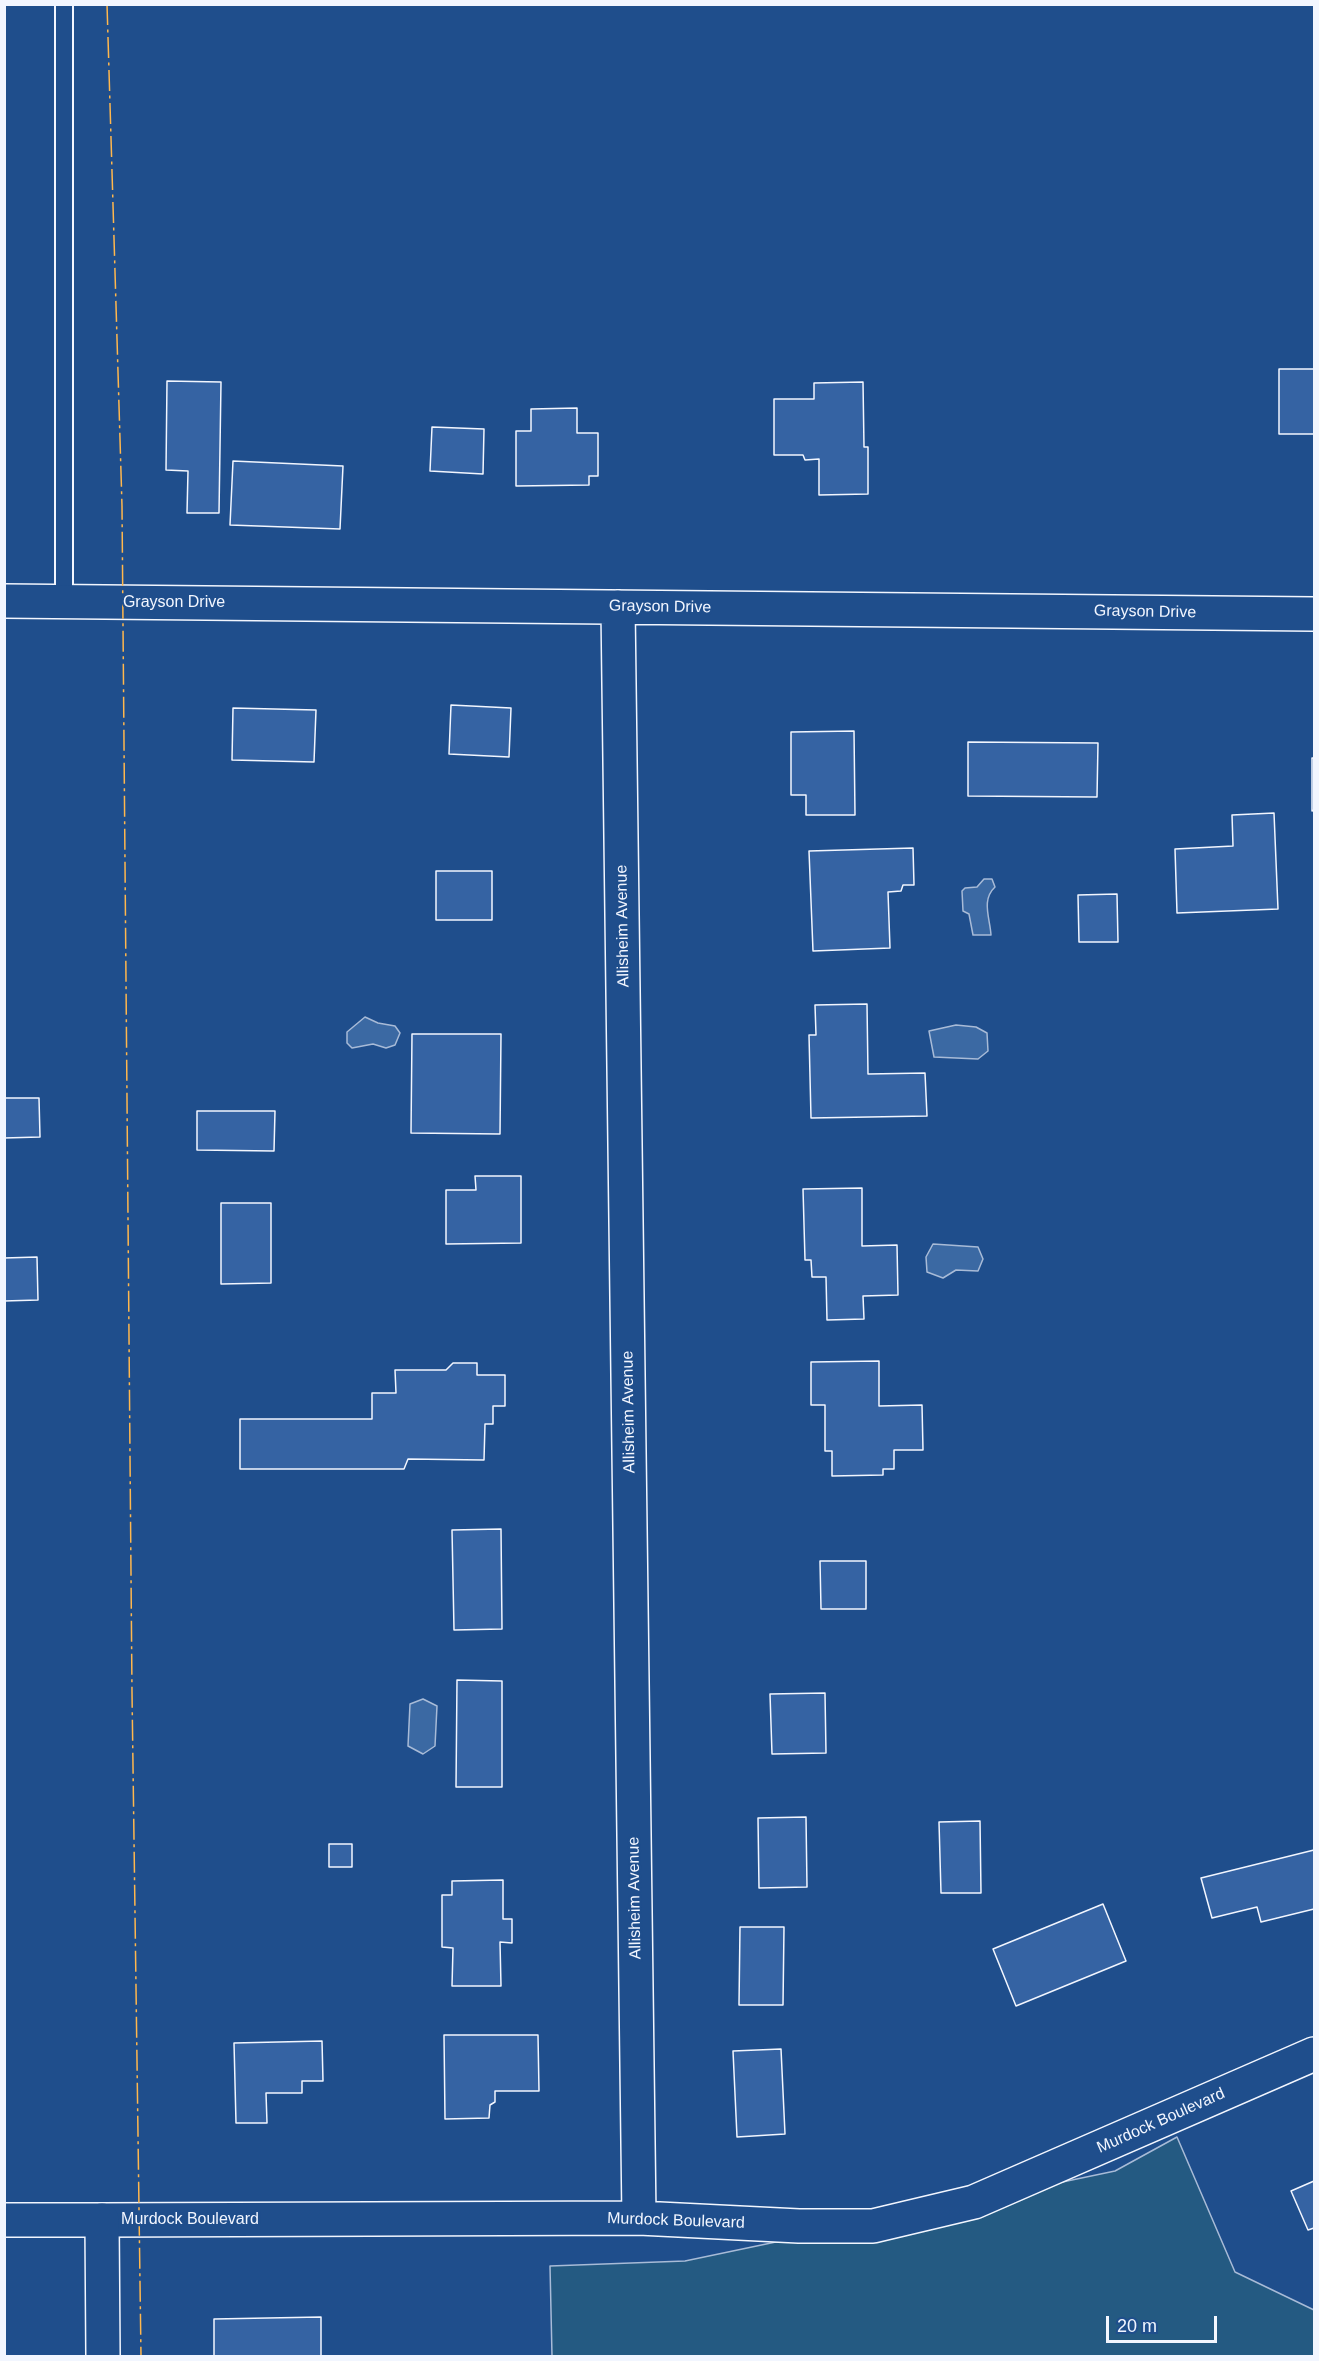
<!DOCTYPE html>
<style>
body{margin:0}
#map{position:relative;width:1319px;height:2361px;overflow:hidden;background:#1f4e8c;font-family:Helvetica,sans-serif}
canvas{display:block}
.frame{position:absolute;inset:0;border:6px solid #f2f6ff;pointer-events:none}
.scale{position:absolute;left:1106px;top:2316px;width:111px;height:27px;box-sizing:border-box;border:3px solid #f2f6ff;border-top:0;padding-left:8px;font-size:18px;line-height:21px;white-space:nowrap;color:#f2f6ff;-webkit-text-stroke:4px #1f4e8c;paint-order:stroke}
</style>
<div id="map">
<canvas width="1319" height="2361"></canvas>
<div class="frame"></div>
<div class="scale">20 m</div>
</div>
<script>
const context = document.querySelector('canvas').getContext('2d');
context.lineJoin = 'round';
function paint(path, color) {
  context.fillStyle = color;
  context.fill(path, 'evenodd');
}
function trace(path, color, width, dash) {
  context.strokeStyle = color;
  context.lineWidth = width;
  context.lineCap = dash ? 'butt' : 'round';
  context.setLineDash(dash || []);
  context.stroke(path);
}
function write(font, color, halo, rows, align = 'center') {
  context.font = font + ' Helvetica,sans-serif';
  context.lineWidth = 4.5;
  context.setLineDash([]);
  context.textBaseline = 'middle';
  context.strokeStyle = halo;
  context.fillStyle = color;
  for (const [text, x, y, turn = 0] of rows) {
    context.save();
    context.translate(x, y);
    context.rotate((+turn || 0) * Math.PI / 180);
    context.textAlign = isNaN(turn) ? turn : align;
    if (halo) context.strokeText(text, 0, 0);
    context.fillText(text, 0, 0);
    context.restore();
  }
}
const green = new Path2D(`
 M 1177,2137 L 1235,2272 L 1314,2310 L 1314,2356 L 552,2356 L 550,2266 L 685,2261 L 1115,2171 Z`);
paint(green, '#245a82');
trace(green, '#a8bbd7', 1.5);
const water = new Path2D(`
 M 984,879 L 992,879 L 995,887 C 981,900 990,918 991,935 L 973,935 L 969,914 L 963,911 L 962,891 L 965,888 L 977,887 Z
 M 365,1017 L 378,1023 L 395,1026 L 400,1033 L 395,1045 L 386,1048 L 373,1044 L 352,1048 L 347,1043 L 347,1032 Z
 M 956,1025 L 976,1027 L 987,1033 L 988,1051 L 978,1059 L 934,1057 L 929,1031 Z
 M 933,1244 L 978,1247 L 983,1259 L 978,1271 L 956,1270 L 943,1278 L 927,1272 L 926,1257 Z
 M 423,1699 L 437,1706 L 435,1746 L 423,1754 L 408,1746 L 410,1704 Z`);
paint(water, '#3b69a3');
trace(water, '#a8bbd7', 1.5);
const building = new Path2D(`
 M 1279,369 L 1314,369 L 1314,434 L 1279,434 Z
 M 167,381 L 221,382 L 219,513 L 187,513 L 188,471 L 166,470 Z
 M 863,382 L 864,447 L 868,447 L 868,494 L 819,495 L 819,459 L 805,460 L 803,455 L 774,455 L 774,399 L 814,399 L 814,383 Z
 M 577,408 L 577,433 L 598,433 L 598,476 L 589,476 L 589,485 L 516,486 L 516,431 L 531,431 L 531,409 Z
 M 432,427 L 484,429 L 483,474 L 430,471 Z
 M 233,461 L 343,466 L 340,529 L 230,525 Z
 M 451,705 L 511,708 L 509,757 L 449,754 Z
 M 233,708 L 316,710 L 314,762 L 232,760 Z
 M 854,731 L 855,815 L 806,815 L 806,795 L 791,795 L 791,732 Z
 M 968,742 L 1098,743 L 1097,797 L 968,796 Z
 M 1312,758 L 1314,758 L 1314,810 L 1312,811 Z
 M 1274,813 L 1278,909 L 1177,913 L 1175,849 L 1233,846 L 1232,815 Z
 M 913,848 L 914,885 L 903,885 L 901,891 L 888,892 L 890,948 L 813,951 L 809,851 Z
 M 436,871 L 492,871 L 492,920 L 436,920 Z
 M 1117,894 L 1118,942 L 1079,942 L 1078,895 Z
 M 867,1004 L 868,1074 L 925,1073 L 927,1116 L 811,1118 L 809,1035 L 816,1035 L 815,1005 Z
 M 412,1034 L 501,1034 L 500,1134 L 411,1133 Z
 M 4,1098 L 39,1098 L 40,1137 L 4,1138 Z
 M 197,1111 L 275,1111 L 274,1151 L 197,1150 Z
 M 475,1176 L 521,1176 L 521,1243 L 446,1244 L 446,1190 L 476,1190 Z
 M 862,1188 L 862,1246 L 897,1245 L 898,1295 L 863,1296 L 864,1319 L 827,1320 L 826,1277 L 812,1277 L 811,1260 L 805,1260 L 803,1189 Z
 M 221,1203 L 271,1203 L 271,1283 L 221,1284 Z
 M 37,1257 L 38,1300 L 4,1301 L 4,1258 Z
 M 879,1361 L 879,1406 L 922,1405 L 923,1450 L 894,1450 L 894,1469 L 883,1469 L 883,1475 L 832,1476 L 832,1451 L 825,1451 L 825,1405 L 811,1405 L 811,1362 Z
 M 453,1363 L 477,1363 L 477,1375 L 505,1375 L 505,1406 L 493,1406 L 493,1424 L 485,1424 L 484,1460 L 408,1459 L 404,1469 L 240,1469 L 240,1419 L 372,1419 L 372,1393 L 396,1393 L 395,1370 L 446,1370 Z
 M 501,1529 L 502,1629 L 454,1630 L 452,1530 Z
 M 820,1561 L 866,1561 L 866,1609 L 821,1609 Z
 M 457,1680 L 502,1681 L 502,1787 L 456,1787 Z
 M 825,1693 L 826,1753 L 772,1754 L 770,1694 Z
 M 806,1817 L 807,1887 L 759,1888 L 758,1818 Z
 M 980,1821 L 981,1893 L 941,1893 L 939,1822 Z
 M 329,1844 L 352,1844 L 352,1867 L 329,1867 Z
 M 1314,1850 L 1314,1909 L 1261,1922 L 1257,1907 L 1212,1918 L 1201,1878 Z
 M 503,1880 L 503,1919 L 512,1919 L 512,1943 L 500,1942 L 501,1986 L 452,1986 L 453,1948 L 442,1947 L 442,1895 L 452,1895 L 452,1881 Z
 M 1103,1904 L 1126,1961 L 1016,2006 L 993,1949 Z
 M 740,1927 L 784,1927 L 783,2005 L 739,2005 Z
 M 444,2035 L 538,2035 L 539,2091 L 495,2091 L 495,2102 L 490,2105 L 489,2118 L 445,2119 Z
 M 322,2041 L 323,2081 L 302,2081 L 302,2093 L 266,2093 L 267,2123 L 236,2123 L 234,2043 Z
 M 781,2049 L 785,2134 L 737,2137 L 733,2051 Z
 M 1314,2181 L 1314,2228 L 1308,2230 L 1291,2191 Z
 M 321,2317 L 321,2356 L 214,2356 L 214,2319 Z`);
paint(building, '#3563a3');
trace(building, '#f2f6ff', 1.5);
const service = new Path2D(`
 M 64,602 L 64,4`);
const minor = new Path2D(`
 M 4,601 L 1314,614
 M 618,607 L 639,2218
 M 102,2220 L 639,2218 L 799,2226 L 873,2226 L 974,2202 L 1314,2054`);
const tertiary = new Path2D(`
 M 4,2220 L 102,2220 L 103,2356`);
trace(service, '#f2f6ff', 20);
trace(minor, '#f2f6ff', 36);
trace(tertiary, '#f2f6ff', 36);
trace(service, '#1f4e8c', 16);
trace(minor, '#1f4e8c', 33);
trace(tertiary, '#1f4e8c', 33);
trace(new Path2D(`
 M 107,4 L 122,506 L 132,1692 L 141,2356`), '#ffb74d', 1.5, [21, 4.5, 3, 4.5]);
write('16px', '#f2f6ff', '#1f4e8c', [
 ["Grayson Drive",174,603],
 ["Grayson Drive",660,607,1],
 ["Grayson Drive",1145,612,1],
 ["Allisheim Avenue",623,926,-91],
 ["Allisheim Avenue",629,1412,-91],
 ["Allisheim Avenue",635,1898,-91],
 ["Murdock Boulevard",1161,2121,-24],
 ["Murdock Boulevard",190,2220],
 ["Murdock Boulevard",676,2221,2]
]);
</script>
